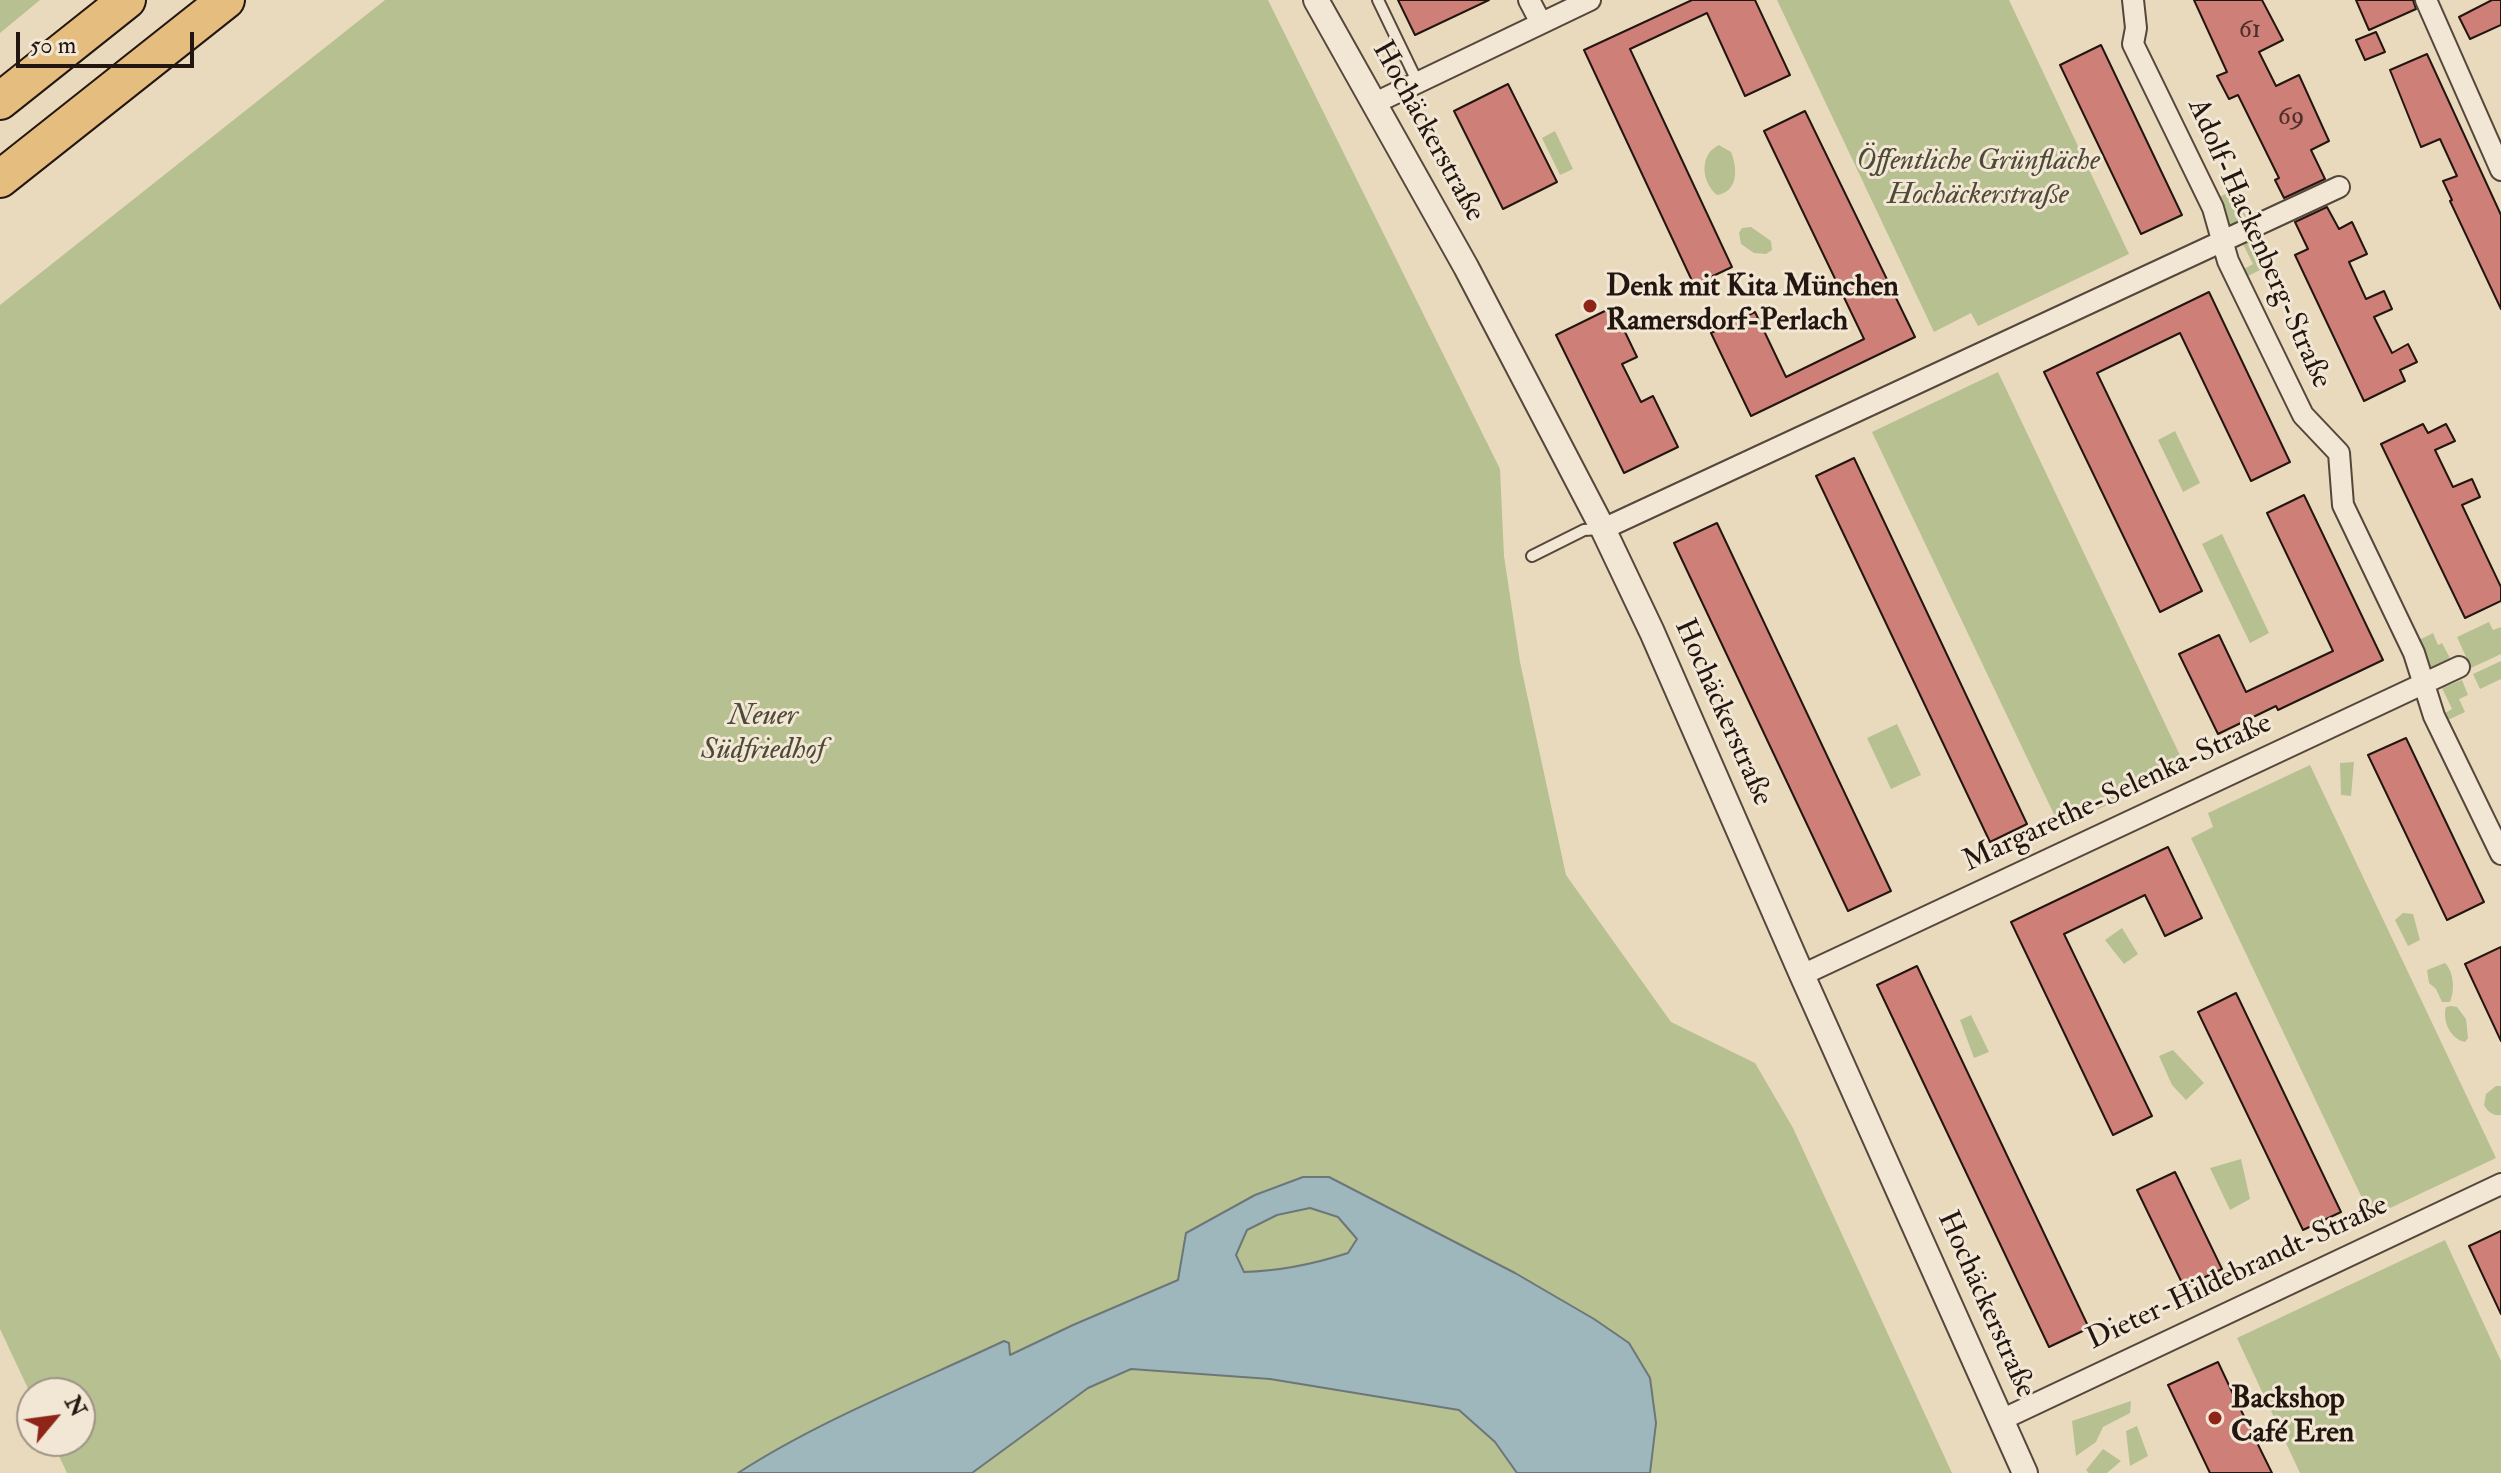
<!DOCTYPE html>
<meta charset="utf-8">
<style>
body{margin:0}
#map{position:relative;width:2501px;height:1473px;overflow:hidden;background:#eadabd;font-family:"IM FELL Double Pica",serif}
canvas{display:block}
.north{position:absolute;left:16px;top:1377px;width:80px;height:80px;box-sizing:border-box;background:#f1e7d4;border:2px solid #9f9386;border-radius:50%;rotate:61deg;font-size:22px;font-weight:700;line-height:32px;text-align:center;color:#231610}
.north::after{content:'';display:block;margin:auto;width:28px;height:36px;background:#8f2418;clip-path:polygon(50% 0,100% 100%,50% 72%,0 100%)}
.scale{position:absolute;left:16px;top:32px;width:178px;height:36px;box-sizing:border-box;border:4px solid #231610;border-top:0;padding-left:10px;font-size:24px;line-height:28px;white-space:nowrap;color:#231610;-webkit-text-stroke:6px #f1e7d4;paint-order:stroke}
</style>
<div id="map">
<canvas width="2501" height="1473"></canvas>
<div class="north">N</div>
<div class="scale">50 m</div>
</div>
<script>
const context = document.querySelector('canvas').getContext('2d');
context.lineJoin = 'round';
function paint(path, color) {
  context.fillStyle = color;
  context.fill(path, 'evenodd');
}
function trace(path, color, width, dash) {
  context.strokeStyle = color;
  context.lineWidth = width;
  context.lineCap = dash ? 'butt' : 'round';
  context.setLineDash(dash || []);
  context.stroke(path);
}
function write(font, color, halo, rows, align = 'center') {
  context.font = font + ' "IM FELL Double Pica",serif';
  context.lineWidth = 6;
  context.setLineDash([]);
  context.textBaseline = 'middle';
  context.strokeStyle = halo;
  context.fillStyle = color;
  for (const [text, x, y, turn = 0] of rows) {
    context.save();
    context.translate(x, y);
    context.rotate((+turn || 0) * Math.PI / 180);
    context.textAlign = isNaN(turn) ? turn : align;
    if (halo) context.strokeText(text, 0, 0);
    context.fillText(text, 0, 0);
    context.restore();
  }
}
paint(new Path2D(`
 M 0,0 L 40,0 L 0,33 Z
 M 385,0 L 1268,0 L 1500,469 L 1504,556 L 1520,662 L 1566,875 L 1671,1022 L 1755,1063 L 1793,1128 L 1952,1473 L 67,1473 L 52,1441 L 80,1441 L 80,1393 L 32,1393 L 32,1397 L 0,1329 L 0,305 Z
 M 1777,0 L 2009,0 L 2129,254 L 1978,326 L 1971,313 L 1934,332 Z
 M 1555,131 L 1573,169 L 1560,175 L 1542,138 Z
 M 1719,145 L 1731,152 C 1738,169 1738,192 1717,195 C 1701,182 1699,154 1719,145 Z
 M 2234,190 L 2247,219 L 2230,227 L 2217,198 Z
 M 1751,227 L 1771,241 L 1772,250 L 1766,254 L 1754,253 L 1741,244 L 1739,233 L 1742,228 Z
 M 2258,236 L 2268,257 L 2261,261 L 2264,268 L 2248,276 L 2244,269 L 2253,264 L 2243,244 Z
 M 1998,372 L 2186,768 L 2060,827 L 1872,432 Z
 M 2175,431 L 2200,483 L 2183,492 L 2158,440 Z
 M 2222,534 L 2269,633 L 2250,643 L 2202,544 Z
 M 2489,622 L 2493,630 L 2501,627 L 2501,654 L 2471,668 L 2457,637 Z
 M 2433,633 L 2438,645 L 2442,643 L 2450,658 L 2430,668 L 2417,641 Z
 M 2501,661 L 2501,679 L 2480,689 L 2473,674 Z
 M 2462,680 L 2468,695 L 2459,699 L 2465,712 L 2448,720 L 2445,713 L 2452,709 L 2442,688 Z
 M 1897,724 L 1921,775 L 1891,789 L 1867,738 Z
 M 2354,762 L 2351,796 L 2341,795 L 2340,763 Z
 M 2310,765 L 2496,1158 L 2371,1217 L 2191,838 L 2213,827 L 2208,813 Z
 M 2403,913 L 2413,914 L 2420,940 L 2408,946 L 2395,920 Z
 M 2122,928 L 2138,954 L 2124,964 L 2105,940 Z
 M 2445,963 C 2454,972 2455,991 2450,1002 L 2442,1002 L 2436,989 L 2429,983 L 2427,970 Z
 M 2451,1006 L 2457,1007 L 2466,1019 L 2468,1038 L 2465,1042 C 2450,1039 2442,1020 2446,1007 Z
 M 1971,1015 L 1989,1052 L 1974,1058 L 1960,1020 Z
 M 2173,1050 L 2204,1083 L 2186,1100 L 2172,1085 L 2159,1056 Z
 M 2496,1086 L 2501,1086 L 2501,1115 C 2493,1116 2488,1112 2484,1105 L 2486,1094 Z
 M 2241,1159 L 2250,1199 L 2230,1210 L 2210,1168 Z
 M 2445,1240 L 2501,1361 L 2501,1473 L 2300,1473 L 2237,1338 Z
 M 2131,1401 L 2130,1413 L 2103,1427 L 2096,1442 L 2076,1456 L 2072,1421 Z
 M 2137,1426 L 2148,1456 L 2130,1466 L 2126,1431 Z
 M 2103,1449 L 2121,1461 L 2107,1473 L 2089,1473 L 2086,1470 Z`), '#b7c091');
const water = new Path2D(`
 M 1303,1177 L 1329,1177 L 1515,1273 L 1594,1319 L 1629,1343 L 1650,1378 L 1656,1423 L 1650,1473 L 1517,1473 L 1495,1442 L 1459,1410 L 1270,1379 L 1131,1369 L 1088,1388 L 972,1473 L 738,1473 C 818,1421 917,1382 1004,1341 L 1009,1343 L 1010,1355 L 1073,1325 L 1178,1280 L 1186,1233 L 1255,1195 ZM 1310,1208 L 1338,1217 L 1357,1239 L 1348,1253 C 1314,1264 1280,1271 1244,1272 L 1236,1255 L 1247,1230 L 1277,1215 Z`);
paint(water, '#9eb7bd');
trace(water, '#6d7778', 2);
const building = new Path2D(`
 M 1398,0 L 1489,0 L 1415,35 Z
 M 1692,0 L 1755,0 L 1790,75 L 1745,96 L 1707,13 L 1630,49 L 1732,267 L 1694,285 L 1584,50 Z
 M 2194,0 L 2262,0 L 2283,40 L 2259,52 L 2276,86 L 2299,75 L 2329,141 L 2311,150 L 2325,179 L 2284,198 L 2275,180 L 2279,178 L 2238,95 L 2229,99 L 2217,76 L 2227,72 Z
 M 2356,0 L 2413,0 L 2416,9 L 2369,30 Z
 M 2492,0 L 2501,0 L 2501,25 L 2470,39 L 2459,17 Z
 M 2376,32 L 2385,52 L 2365,60 L 2356,40 Z
 M 2101,45 L 2182,215 L 2141,234 L 2060,65 Z
 M 2427,54 L 2501,215 L 2501,309 L 2450,201 L 2452,200 L 2443,181 L 2457,176 L 2440,139 L 2421,147 L 2390,70 Z
 M 1508,84 L 1557,182 L 1503,209 L 1454,111 Z
 M 1805,111 L 1915,337 L 1751,416 L 1711,333 L 1755,312 L 1786,377 L 1864,339 L 1764,131 Z
 M 2327,207 L 2339,229 L 2352,222 L 2367,254 L 2349,262 L 2366,299 L 2384,291 L 2392,309 L 2374,317 L 2392,353 L 2408,344 L 2417,362 L 2400,370 L 2405,381 L 2364,401 L 2295,255 L 2308,249 L 2295,222 Z
 M 2209,292 L 2290,462 L 2251,481 L 2180,333 L 2097,373 L 2202,591 L 2160,612 L 2044,372 Z
 M 1613,307 L 1637,357 L 1622,364 L 1641,402 L 1653,396 L 1678,447 L 1624,473 L 1556,335 Z
 M 2423,424 L 2428,433 L 2446,424 L 2455,441 L 2435,450 L 2453,487 L 2472,479 L 2480,497 L 2462,505 L 2501,587 L 2501,601 L 2465,618 L 2381,444 Z
 M 1854,458 L 2027,824 L 1990,842 L 1816,476 Z
 M 2304,495 L 2383,660 L 2278,710 L 2276,706 L 2218,734 L 2179,654 L 2219,635 L 2246,692 L 2333,651 L 2267,513 Z
 M 1717,523 L 1891,891 L 1848,911 L 1674,543 Z
 M 2406,738 L 2484,902 L 2447,920 L 2368,755 Z
 M 2168,847 L 2202,918 L 2165,936 L 2145,895 L 2064,934 L 2152,1116 L 2113,1135 L 2011,922 Z
 M 2501,947 L 2501,1041 L 2465,964 Z
 M 1917,966 L 2089,1328 L 2049,1347 L 1877,985 Z
 M 2236,993 L 2341,1212 L 2303,1230 L 2198,1012 Z
 M 2175,1172 L 2222,1269 L 2184,1287 L 2137,1190 Z
 M 2501,1231 L 2501,1314 L 2469,1246 Z
 M 2218,1362 L 2234,1396 L 2272,1473 L 2210,1473 L 2168,1385 Z`);
paint(building, '#cd7f78');
trace(building, '#231610', 2);
const service = new Path2D(`
 M 1378,0 L 1417,81
 M 1532,556 L 1584,530 L 1601,529`);
const minor = new Path2D(`
 M 1529,0 L 1541,23
 M 2133,0 L 2136,28 L 2133,44 L 2213,208 L 2228,261 L 2303,415 L 2339,453 L 2343,505 L 2414,653 L 2434,716 L 2501,854
 M 2426,0 L 2501,170
 M 1375,103 L 1590,0
 M 1603,529 L 2339,187
 M 1802,975 L 2459,667
 M 2001,1420 L 2501,1184`);
const tertiary = new Path2D(`
 M 1316,0 L 1466,267 L 1603,529 L 1652,632 L 1802,975 L 2025,1473`);
const motorway = new Path2D(`
 M 0,101 L 127,0
 M 0,179 L 226,0`);
trace(service, '#55473b', 14);
trace(minor, '#55473b', 24);
trace(tertiary, '#55473b', 28);
trace(motorway, '#231610', 40);
trace(service, '#f1e7d4', 10);
trace(minor, '#f1e7d4', 20);
trace(tertiary, '#f1e7d4', 24);
trace(motorway, '#e5bd7e', 36);
for (const [x, y, r, color] of [
 [1590,306,8,"#8f2418"],
 [2215,1418,8,"#8f2418"]
]) {
  const dot = new Path2D();
  dot.arc(x, y, r, 0, 2 * Math.PI);
  context.fillStyle = color;
  context.fill(dot);
  trace(dot, '#f1e7d4', 3);
}
write('26px', '#4e302a', null, [
 ["61",2250,31],
 ["69",2291,118]
]);
write('30px', '#231610', '#f1e7d4', [
 ["Hochäckerstraße",1427,132,61],
 ["Adolf-Hackenberg-Straße",2258,244,66],
 ["Hochäckerstraße",1722,713,66],
 ["Margarethe-Selenka-Straße",2118,794,-25],
 ["Dieter-Hildebrandt-Straße",2238,1274,-25],
 ["Hochäckerstraße",1985,1305,66]
]);
write('italic 30px', '#4f4937', '#f1e7d4', [
 ["Öffentliche Grünfläche",1978,163],
 ["Hochäckerstraße",1978,197],
 ["Neuer",763,718],
 ["Südfriedhof",763,752]
]);
write('bold 30px', '#231610', '#f1e7d4', [
 ["Denk mit Kita München",1606,289],
 ["Ramersdorf-Perlach",1606,323],
 ["Backshop",2231,1401],
 ["Café Eren",2231,1435]
], 'left');
</script>
